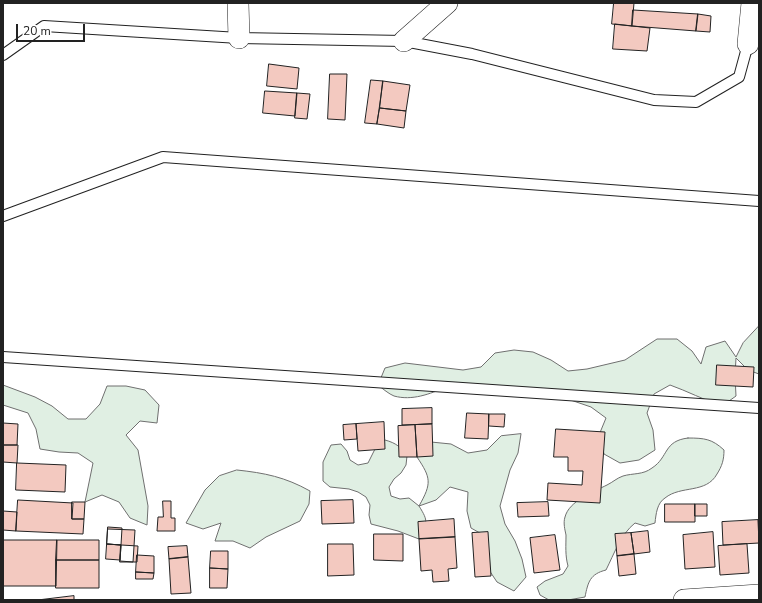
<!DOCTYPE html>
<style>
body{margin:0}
#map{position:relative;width:762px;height:603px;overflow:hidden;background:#fff;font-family:"Nunito Sans",sans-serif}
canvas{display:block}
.frame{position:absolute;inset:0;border:4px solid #222;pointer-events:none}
.scale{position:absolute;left:16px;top:24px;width:69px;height:18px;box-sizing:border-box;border:2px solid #222;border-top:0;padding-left:5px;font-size:12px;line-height:14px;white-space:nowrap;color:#222;-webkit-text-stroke:3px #fff;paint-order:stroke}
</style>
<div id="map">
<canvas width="762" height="603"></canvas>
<div class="frame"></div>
<div class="scale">20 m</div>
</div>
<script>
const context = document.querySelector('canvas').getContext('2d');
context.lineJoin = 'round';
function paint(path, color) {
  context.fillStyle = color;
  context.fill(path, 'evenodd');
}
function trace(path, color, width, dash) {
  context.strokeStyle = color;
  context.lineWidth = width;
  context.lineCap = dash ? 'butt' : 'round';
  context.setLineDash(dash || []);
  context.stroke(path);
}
const green = new Path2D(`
 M 759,326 L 759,374 L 748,370 L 736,358 L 735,376 L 736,396 L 722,406 C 704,400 687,391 670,385 L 654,394 L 647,413 L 653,430 L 655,450 L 639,460 L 620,463 L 604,454 L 599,435 L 606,418 L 591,407 L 556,395 L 446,387 C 430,394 412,401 394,396 C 389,394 383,389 378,385 L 385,368 L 405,363 L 463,370 L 481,367 L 495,353 L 514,350 L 533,352 L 551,360 L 568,371 L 587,369 L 625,360 L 657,339 L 677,339 L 692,351 L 701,364 L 706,347 L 725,341 L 736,357 L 743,343 Z
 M 3,385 L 35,397 L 52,406 L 68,419 L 86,419 L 100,404 L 107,386 L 126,386 L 145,390 L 159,405 L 157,423 L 140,421 L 126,435 L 138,450 L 148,506 L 147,525 L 130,518 L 119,502 L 102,495 L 85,502 L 93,463 L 78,453 L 59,452 L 40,449 L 36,429 L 28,413 L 3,405 Z
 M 521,434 L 518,453 L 510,470 L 500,506 L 505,524 L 515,541 L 522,559 L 526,577 L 514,591 L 497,582 L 487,567 L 487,537 L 471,528 L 467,511 L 468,492 L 450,487 L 436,500 L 419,506 C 429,522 427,522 419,539 L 398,531 L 371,524 L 369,515 L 370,505 L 366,497 L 358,492 L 349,489 L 330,487 L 323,481 L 323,462 L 331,445 L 341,444 L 347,451 L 350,460 L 358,465 L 368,463 L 377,445 L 385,440 C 396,443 401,447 407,456 L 406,465 L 401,473 L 394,479 L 389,487 L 391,496 L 400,499 L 409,498 L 419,506 C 432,483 431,478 417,457 L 431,442 L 451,444 L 468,453 L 487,450 L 501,436 Z
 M 688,438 C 705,438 712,439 724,450 C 724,460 722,466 717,474 C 706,494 681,485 665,498 C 657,503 656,514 655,523 L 645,526 L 635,523 C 621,534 614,554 606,570 C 590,574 588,582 585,597 L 568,600 L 549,600 L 540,595 L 537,587 L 545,581 L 563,574 L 568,566 C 565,555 566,546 566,535 C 565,530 563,523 565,517 C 569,501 593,492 607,485 C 613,482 617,478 623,476 C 633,473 643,475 652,468 C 669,457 663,441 688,438 Z
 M 237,470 C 265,473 285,477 310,491 L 309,504 L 300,521 L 266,537 L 250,548 L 233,541 L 215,541 L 221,523 L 203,529 L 186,523 L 205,490 L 219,476 Z`);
paint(green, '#e0efe3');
trace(green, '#6f6f6f', 1);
const building = new Path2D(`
 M 614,3 L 634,3 L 632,26 L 612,24 Z
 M 633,10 L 698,14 L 696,31 L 632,26 Z
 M 698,14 L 711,16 L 710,32 L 696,31 Z
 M 615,24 L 650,28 L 647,51 L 613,49 Z
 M 269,64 L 299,68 L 297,89 L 267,86 Z
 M 330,74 L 347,74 L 345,120 L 328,119 Z
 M 371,80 L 383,81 L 377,124 L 365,123 Z
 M 383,81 L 410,85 L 406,111 L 380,108 Z
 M 265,91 L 297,93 L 295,116 L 263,113 Z
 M 297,93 L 310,94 L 307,119 L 295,118 Z
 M 380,108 L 406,111 L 404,128 L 377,124 Z
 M 717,365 L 754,367 L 753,387 L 716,385 Z
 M 432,408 L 432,424 L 402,425 L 402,409 Z
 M 467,413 L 489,414 L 488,439 L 465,438 Z
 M 489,414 L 505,414 L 504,427 L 489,426 Z
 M 384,422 L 385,449 L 358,451 L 356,424 Z
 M 3,423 L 18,424 L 17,445 L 3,445 Z
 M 356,424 L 357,439 L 344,440 L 343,425 Z
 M 432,424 L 433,456 L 417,457 L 415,425 Z
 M 415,425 L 417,457 L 399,457 L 398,426 Z
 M 556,429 L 605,432 L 600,503 L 547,500 L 548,483 L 582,485 L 583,471 L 568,471 L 568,457 L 554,457 Z
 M 3,445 L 18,445 L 17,463 L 3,462 Z
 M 17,463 L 66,465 L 65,492 L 16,490 Z
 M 18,500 L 73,503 L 72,519 L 84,519 L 83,534 L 16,531 Z
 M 353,500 L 354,523 L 322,524 L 321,501 Z
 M 163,501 L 171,501 L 171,518 L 175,518 L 175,531 L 157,531 L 158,517 L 163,517 Z
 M 72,502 L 85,502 L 84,519 L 72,519 Z
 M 548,502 L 549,516 L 518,517 L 517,503 Z
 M 665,504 L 695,504 L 695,522 L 665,522 Z
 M 695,504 L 707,504 L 707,516 L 695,516 Z
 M 3,511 L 17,512 L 16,531 L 3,530 Z
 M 454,519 L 455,537 L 419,539 L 418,522 Z
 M 758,520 L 759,543 L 723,545 L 722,522 Z
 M 108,527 L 122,528 L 121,545 L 107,544 Z
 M 108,529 L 135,530 L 133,562 L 120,561 L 121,545 L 107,544 Z
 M 648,531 L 650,552 L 634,554 L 631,533 Z
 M 488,532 L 491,576 L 475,577 L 472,533 Z
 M 713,532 L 715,567 L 685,569 L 683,535 Z
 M 631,533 L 634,554 L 617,556 L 615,534 Z
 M 374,534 L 403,534 L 403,561 L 374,560 Z
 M 555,535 L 560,570 L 534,573 L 530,538 Z
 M 455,537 L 457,568 L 448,569 L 449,581 L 433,582 L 432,570 L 421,571 L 419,539 Z
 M 3,540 L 57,540 L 56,586 L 3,586 Z
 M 57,540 L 99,540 L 99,560 L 56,560 Z
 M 107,544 L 121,545 L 120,560 L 106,559 Z
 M 328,544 L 353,544 L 354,575 L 328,576 Z
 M 747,544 L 749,573 L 720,575 L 718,546 Z
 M 121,545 L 138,546 L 137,562 L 120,562 Z
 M 187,546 L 188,557 L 169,559 L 168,547 Z
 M 211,551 L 228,551 L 228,569 L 210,568 Z
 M 634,554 L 636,574 L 619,576 L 617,556 Z
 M 137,555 L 154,556 L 154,573 L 136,572 Z
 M 188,557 L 191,593 L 171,594 L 169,559 Z
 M 56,560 L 99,560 L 99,588 L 56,588 Z
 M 210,568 L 228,569 L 227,588 L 210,588 Z
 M 136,572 L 154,573 L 153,579 L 136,579 Z
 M 74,596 L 74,600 L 38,600 Z`);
paint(building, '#f3c9c0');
trace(building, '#222', 1);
const lane = new Path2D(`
 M 3,55 L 44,26 L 239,38 L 404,41 L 472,54 L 654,100 L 696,102 L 739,77 L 748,44
 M 3,216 L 163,157 L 759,201
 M 3,357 L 759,408`);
const street = new Path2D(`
 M 238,3 L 239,38
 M 404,41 L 447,3
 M 748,44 L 752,3
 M 684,600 L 759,595`);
trace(lane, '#222', 12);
trace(street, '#222', 22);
trace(lane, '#fff', 10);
trace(street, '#fff', 21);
</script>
